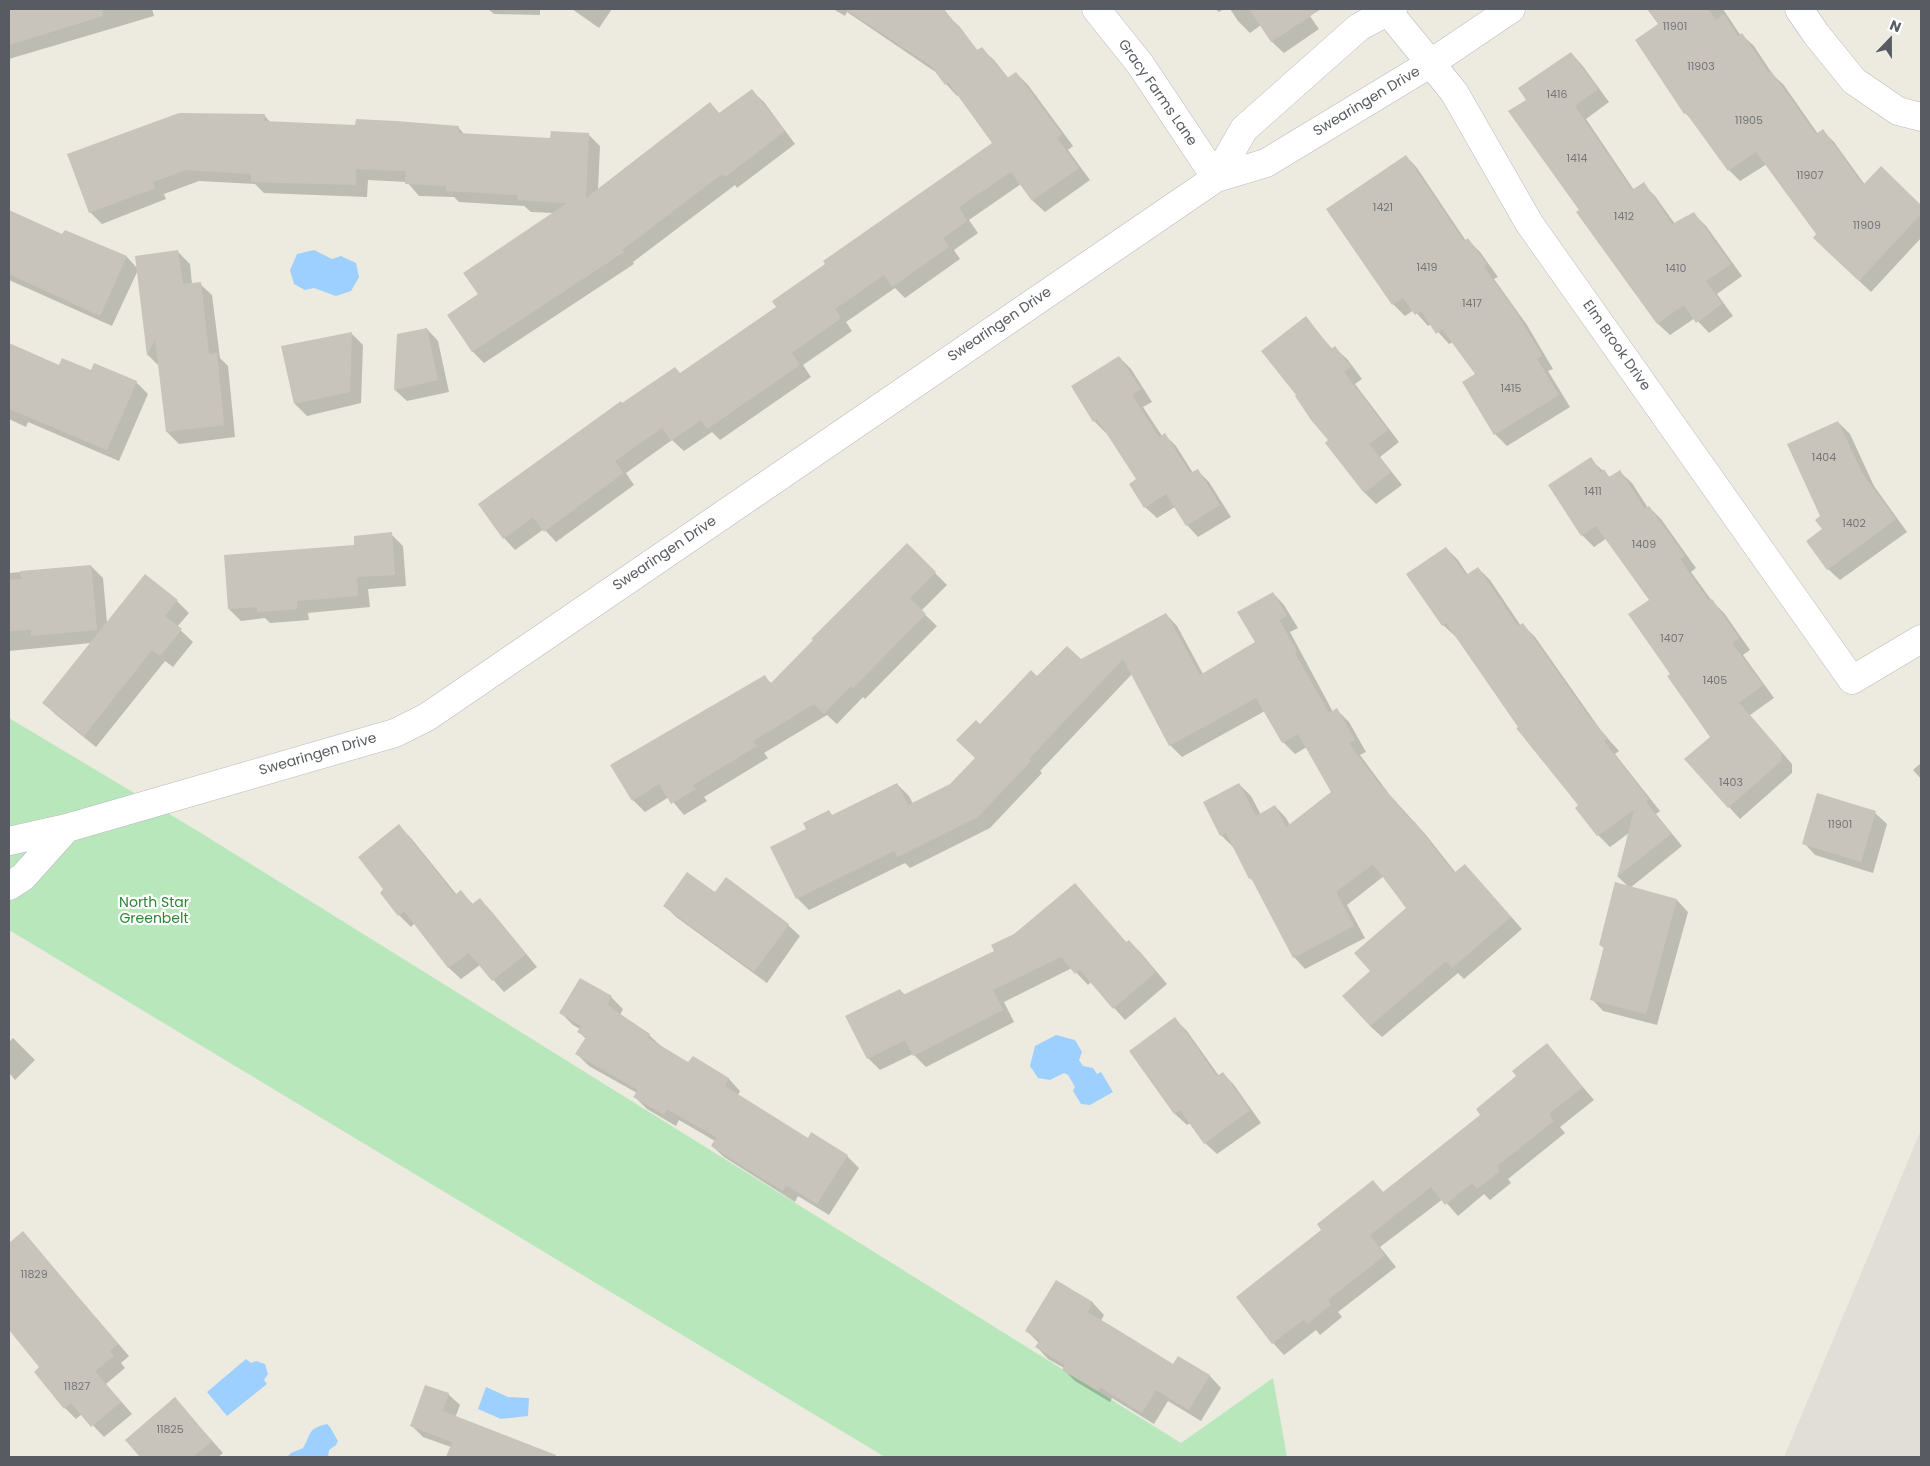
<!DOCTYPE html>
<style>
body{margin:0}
#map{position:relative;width:1930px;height:1466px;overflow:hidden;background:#edebdf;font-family:Poppins,sans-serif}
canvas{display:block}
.frame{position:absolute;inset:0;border:10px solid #585c62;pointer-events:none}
.north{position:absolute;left:1865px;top:15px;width:50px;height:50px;-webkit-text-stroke:4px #fff;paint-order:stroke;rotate:22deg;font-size:14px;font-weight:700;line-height:20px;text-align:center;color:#585c62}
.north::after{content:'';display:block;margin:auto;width:18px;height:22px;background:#585c62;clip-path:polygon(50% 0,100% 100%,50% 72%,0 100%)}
</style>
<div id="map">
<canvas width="1930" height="1466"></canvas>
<div class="frame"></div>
<div class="north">N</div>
</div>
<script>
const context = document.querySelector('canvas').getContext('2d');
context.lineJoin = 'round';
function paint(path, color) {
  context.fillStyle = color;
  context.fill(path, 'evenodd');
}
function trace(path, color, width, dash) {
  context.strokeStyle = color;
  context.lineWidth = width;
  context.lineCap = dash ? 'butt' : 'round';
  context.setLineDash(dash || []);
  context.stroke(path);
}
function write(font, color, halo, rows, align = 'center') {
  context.font = font + ' Poppins,sans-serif';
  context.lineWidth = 4.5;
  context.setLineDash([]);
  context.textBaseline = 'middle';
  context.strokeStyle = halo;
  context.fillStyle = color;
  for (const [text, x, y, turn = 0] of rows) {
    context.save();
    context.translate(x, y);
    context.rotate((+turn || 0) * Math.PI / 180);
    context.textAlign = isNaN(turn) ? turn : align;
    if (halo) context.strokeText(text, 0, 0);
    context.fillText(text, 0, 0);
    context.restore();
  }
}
paint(new Path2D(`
 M 1921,1130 L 1921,1457 L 1784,1457 Z`), '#e0ded7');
paint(new Path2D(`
 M 9,718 L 201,833 L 1181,1443 L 1273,1378 L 1287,1457 L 885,1457 L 9,930 Z`), '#b9e7bc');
paint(new Path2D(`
 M 314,250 L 332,259 L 341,256 L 356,263 L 359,277 L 351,291 L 336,296 L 314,288 L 305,290 L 294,284 L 290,270 L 297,254 Z
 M 1056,1035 L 1075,1040 L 1082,1052 L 1079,1060 L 1083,1066 L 1093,1068 L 1097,1074 L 1101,1072 L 1113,1092 L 1090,1105 L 1081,1104 L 1073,1091 L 1075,1087 L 1068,1075 L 1064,1073 L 1050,1080 L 1038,1078 L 1030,1066 L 1035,1046 Z
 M 246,1359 L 251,1363 L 256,1361 L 265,1364 L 268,1374 L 264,1380 L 267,1384 L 227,1416 L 207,1392 Z
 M 486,1387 L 508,1397 L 529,1398 L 528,1416 L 501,1419 L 478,1409 Z
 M 327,1424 L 330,1427 L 338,1441 L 336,1445 L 329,1450 L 328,1457 L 287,1457 L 291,1453 L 303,1448 C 312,1433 307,1429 327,1424 Z`), '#9dcfff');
paint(new Path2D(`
 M 9,9 L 152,9 L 154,16 L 9,59 Z
 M 488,9 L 540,9 L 540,15 L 494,14 Z
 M 572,9 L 612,9 L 599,28 Z
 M 833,9 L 940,9 L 959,26 L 978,51 L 982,49 L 994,60 L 1009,79 L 1016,73 L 1028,85 L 1073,146 L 1068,150 L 1090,180 L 1045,212 L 1033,201 L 1021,184 L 969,220 L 978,233 L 954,250 L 960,259 L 905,298 L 895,288 L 846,322 L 852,331 L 803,365 L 811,377 L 720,440 L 712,432 L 684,451 L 672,440 L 626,473 L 634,485 L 556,542 L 544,529 L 515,550 L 504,538 L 623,404 L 681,374 L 778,307 L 994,144 L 959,95 L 957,96 L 946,84 L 937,73 L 847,12 L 845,16 Z
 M 1215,9 L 1224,9 L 1219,12 Z
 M 1230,9 L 1305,9 L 1319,29 L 1284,53 L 1272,42 L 1261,25 L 1250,33 L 1238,21 Z
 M 1649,9 L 1723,9 L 1741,36 L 1742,35 L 1754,46 L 1773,75 L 1783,84 L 1818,134 L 1823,131 L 1834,142 L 1865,185 L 1881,168 L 1921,206 L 1921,238 L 1871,292 L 1826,250 L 1818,235 L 1767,164 L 1740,181 L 1729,170 L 1695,123 L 1685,113 L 1660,25 Z
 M 1571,53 L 1582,65 L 1609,102 L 1586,119 L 1634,190 L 1643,184 L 1655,196 L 1675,224 L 1694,214 L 1706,226 L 1742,276 L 1717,294 L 1733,316 L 1709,333 L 1695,318 L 1670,335 L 1658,324 L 1578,213 L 1581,211 L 1527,100 Z
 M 752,91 L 764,102 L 795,144 L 737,188 L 735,185 L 633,262 L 634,264 L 484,363 L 473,352 L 449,315 L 479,294 L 554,213 L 531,212 L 524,206 L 459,202 L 454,197 L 419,196 L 407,182 L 368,180 L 367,197 L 264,193 L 255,184 L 199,181 L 164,194 L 166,199 L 102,224 L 90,212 L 264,115 L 271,123 L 356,127 L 458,127 L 465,135 L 551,139 L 588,134 L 600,146 L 598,190 L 710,104 L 720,114 Z
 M 1406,156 L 1417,168 L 1466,241 L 1468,240 L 1480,252 L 1498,277 L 1494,279 L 1527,325 L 1553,369 L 1548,371 L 1570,407 L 1507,446 L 1495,434 L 1477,375 L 1453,342 L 1449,344 L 1431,324 L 1428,326 L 1414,310 L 1405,316 L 1393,304 L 1328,210 Z
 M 11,213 L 63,236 L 65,231 L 127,257 L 137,268 L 178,252 L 190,264 L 192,284 L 200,284 L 212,295 L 220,358 L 228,366 L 235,437 L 179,444 L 167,432 L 159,366 L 148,355 L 138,270 L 112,326 L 9,280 L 9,218 Z
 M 1306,318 L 1333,350 L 1335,348 L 1347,359 L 1362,379 L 1355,384 L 1399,442 L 1380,457 L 1402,485 L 1376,504 L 1364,492 L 1330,441 Z
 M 427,329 L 438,341 L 449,392 L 407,401 L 395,390 Z
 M 351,333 L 363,345 L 361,403 L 307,416 L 295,404 L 283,347 Z
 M 9,344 L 60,366 L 92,371 L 136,382 L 148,394 L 119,461 L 28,422 L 26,427 L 9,419 Z
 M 1119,357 L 1131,369 L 1152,402 L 1143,407 L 1162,436 L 1165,435 L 1176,446 L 1193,473 L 1197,470 L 1209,482 L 1231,517 L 1198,537 L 1187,525 L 1175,507 L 1157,518 L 1145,507 L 1138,479 L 1107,432 L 1106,433 L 1094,421 Z
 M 1838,422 L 1850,434 L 1874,486 L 1907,532 L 1840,580 L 1828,569 L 1821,517 Z
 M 1590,459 L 1611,478 L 1620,472 L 1632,483 L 1648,508 L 1649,507 L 1661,519 L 1696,568 L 1691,572 L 1712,601 L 1724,613 L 1750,650 L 1743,655 L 1774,698 L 1750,715 L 1792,764 L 1792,773 L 1740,819 L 1729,807 L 1712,737 L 1671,674 L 1650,600 L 1607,538 L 1594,547 L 1582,535 Z
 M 391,534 L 403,546 L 406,586 L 368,589 L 370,607 L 308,613 L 309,620 L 270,623 L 265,618 L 241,621 L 229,609 L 355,546 Z
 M 907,545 L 947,585 L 921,611 L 937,626 L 865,699 L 863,697 L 837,724 L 827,715 L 764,753 L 768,758 L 704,797 L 707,801 L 684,815 L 669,797 L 645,812 L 633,800 L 764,676 L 772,684 Z
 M 1446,548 L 1458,560 L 1468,575 L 1478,568 L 1490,580 L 1521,626 L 1523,625 L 1535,637 L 1602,732 L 1619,751 L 1615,754 L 1660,811 L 1656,814 L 1682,846 L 1630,888 L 1677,900 L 1688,912 L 1657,1025 L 1603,1011 L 1592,999 L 1605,949 L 1600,945 L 1629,887 L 1618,877 L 1629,833 L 1610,847 L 1598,835 L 1579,806 L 1520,727 L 1457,635 L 1455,636 L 1443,625 Z
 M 91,566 L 103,578 L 107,623 L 145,575 L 177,601 L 189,613 L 177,627 L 193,642 L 173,667 L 165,661 L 96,747 L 55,714 L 44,703 L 91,643 L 9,651 L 9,573 Z
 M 1273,593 L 1284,605 L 1298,628 L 1290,632 L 1333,712 L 1337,710 L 1349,722 L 1366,752 L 1360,755 L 1389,794 L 1426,835 L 1456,873 L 1476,877 L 1522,929 L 1464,979 L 1458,973 L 1382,1037 L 1370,1026 L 1372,971 L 1408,908 L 1384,876 L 1347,905 L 1365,938 L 1305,969 L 1294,957 L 1257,885 L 1250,878 L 1233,847 L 1221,835 L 1239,784 L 1251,796 L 1261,815 L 1275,806 L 1286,818 L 1290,825 L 1333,792 L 1307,747 L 1295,754 L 1283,742 L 1265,711 L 1182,757 L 1170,745 L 1132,674 L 1040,771 L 1042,773 L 990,828 L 910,868 L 905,863 L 809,910 L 797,898 L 808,830 L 828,811 L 833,816 L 897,784 L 909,796 L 913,804 L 951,785 L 977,758 L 980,726 L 1037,678 L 1081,661 L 1166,614 L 1177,626 L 1203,674 L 1257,643 Z
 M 1921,763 L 1921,779 L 1913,770 Z
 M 1875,813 L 1887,824 L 1873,873 L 1815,855 L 1804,843 Z
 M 399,826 L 411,838 L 457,895 L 461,892 L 474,905 L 480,900 L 492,912 L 537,967 L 504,992 L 480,965 L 461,979 L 449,968 L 415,923 L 411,927 L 399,915 L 385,890 Z
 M 1075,884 L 1127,943 L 1129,941 L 1141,953 L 1167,984 L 1125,1020 L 1091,982 L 1088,985 L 1072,968 L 1004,1002 L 1014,1022 L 926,1067 L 913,1054 L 880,1070 L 868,1058 L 900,990 L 905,995 L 995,951 Z
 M 715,894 L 788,925 L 800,936 L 767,983 L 676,917 L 664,905 Z
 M 611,997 L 623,1009 L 620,1015 L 649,1035 L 661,1046 L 689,1064 L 693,1058 L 729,1079 L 740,1091 L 738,1095 L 808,1139 L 847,1156 L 859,1168 L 829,1215 L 798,1196 L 795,1202 L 724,1157 L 712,1146 L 715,1141 L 679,1120 L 676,1126 L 647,1109 L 635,1097 L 637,1093 L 589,1066 L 577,1054 L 586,1039 L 579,1032 L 580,1029 L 573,1025 L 561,1013 Z
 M 1175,1019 L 1187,1031 L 1219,1076 L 1223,1073 L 1234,1085 L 1261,1123 L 1217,1154 L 1205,1143 L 1191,1123 L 1187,1125 L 1175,1114 L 1131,1051 Z
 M 13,1038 L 35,1060 L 15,1080 L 9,1073 L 9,1042 Z
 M 1547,1045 L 1594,1100 L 1560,1127 L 1565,1133 L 1508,1179 L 1511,1183 L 1490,1200 L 1484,1194 L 1458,1216 L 1443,1199 L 1380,1247 L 1396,1267 L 1338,1312 L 1342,1317 L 1320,1335 L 1316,1330 L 1284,1355 L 1273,1343 L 1323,1231 L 1373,1182 L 1384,1193 L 1482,1115 Z
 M 23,1233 L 129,1356 L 121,1363 L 125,1368 L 106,1384 L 132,1414 L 104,1437 L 82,1414 L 76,1419 L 65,1408 L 41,1367 L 9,1328 L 9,1304 L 12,1301 L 9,1297 L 9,1245 Z
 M 1057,1281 L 1093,1303 L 1104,1315 L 1101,1321 L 1173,1365 L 1178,1357 L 1210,1376 L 1221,1388 L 1201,1421 L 1168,1401 L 1154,1424 L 1112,1398 L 1110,1402 L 1075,1381 L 1064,1370 L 1064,1368 L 1048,1359 L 1037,1347 L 1039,1343 L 1027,1331 Z
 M 448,1394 L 460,1405 L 455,1418 L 558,1457 L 447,1457 L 451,1447 L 423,1437 L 412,1426 Z
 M 175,1399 L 223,1453 L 218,1457 L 142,1457 L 127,1440 Z`), '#0003');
paint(new Path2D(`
 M 9,9 L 102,9 L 103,16 L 9,45 Z
 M 845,9 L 944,9 L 977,50 L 982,47 L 1007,78 L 1016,72 L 1062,134 L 1057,138 L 1079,168 L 1032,201 L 1011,172 L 959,207 L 967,221 L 943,238 L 949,247 L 892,287 L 884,275 L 835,309 L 841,318 L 792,353 L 800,365 L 707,429 L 701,420 L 671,441 L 662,428 L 615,461 L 623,473 L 544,532 L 533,517 L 503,539 L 478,504 L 621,401 L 622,403 L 675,367 L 680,373 L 776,307 L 772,301 L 825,264 L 823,261 L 992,143 L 948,82 L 945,85 L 931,66 Z
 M 1249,9 L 1321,9 L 1271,42 Z
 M 1647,9 L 1708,9 L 1716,20 L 1724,14 L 1738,36 L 1742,33 L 1769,73 L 1771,71 L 1816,134 L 1823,129 L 1863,185 L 1881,166 L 1921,205 L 1921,214 L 1859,281 L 1813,238 L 1816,234 L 1756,152 L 1728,171 L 1686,113 L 1684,114 L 1635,40 L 1658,24 Z
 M 1571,52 L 1598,89 L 1575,106 L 1632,190 L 1644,182 L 1672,224 L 1694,212 L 1731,264 L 1706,281 L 1722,304 L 1696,323 L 1684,305 L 1657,324 L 1576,212 L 1579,210 L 1508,111 L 1526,100 L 1518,88 Z
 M 752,89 L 785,131 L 725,177 L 722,174 L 622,250 L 624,252 L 472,352 L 447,315 L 478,294 L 463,273 L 567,203 L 517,200 L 518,195 L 446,191 L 446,186 L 405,184 L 406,171 L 356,169 L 356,185 L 251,182 L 251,174 L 186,170 L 153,182 L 155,188 L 89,213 L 67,154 L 179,113 L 265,114 L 264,121 L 355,125 L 356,119 L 396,121 L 459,126 L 458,133 L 550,138 L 551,131 L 589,133 L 586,198 L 710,102 L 719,113 Z
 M 1406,155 L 1464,241 L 1468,238 L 1487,264 L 1484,267 L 1516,312 L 1542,356 L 1537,359 L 1559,395 L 1494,435 L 1462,382 L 1475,374 L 1442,329 L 1436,334 L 1421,311 L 1415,315 L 1403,298 L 1392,305 L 1326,209 Z
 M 9,210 L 62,234 L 65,230 L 127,256 L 100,316 L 9,274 Z
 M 178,250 L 183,284 L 201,282 L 209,354 L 217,353 L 224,425 L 166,432 L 155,339 L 147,356 L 135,256 Z
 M 1306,316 L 1331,349 L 1335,346 L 1351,367 L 1344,372 L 1388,430 L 1369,444 L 1391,472 L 1364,493 L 1325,443 L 1328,440 L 1311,420 L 1295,396 L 1296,395 L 1261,351 Z
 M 427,328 L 438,380 L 394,390 L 397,334 Z
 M 352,332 L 350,392 L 294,404 L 281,346 Z
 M 9,343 L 59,365 L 62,358 L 91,370 L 94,363 L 137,381 L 107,450 L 9,409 Z
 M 1119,356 L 1141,389 L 1132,395 L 1159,437 L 1165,433 L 1190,473 L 1198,469 L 1220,505 L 1186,526 L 1166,494 L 1144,508 L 1129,484 L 1136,479 L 1097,419 L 1093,422 L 1071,386 Z
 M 1838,421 L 1862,473 L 1896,519 L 1827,570 L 1806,541 L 1822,529 L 1815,520 L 1820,516 L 1787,444 Z
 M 1591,457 L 1601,472 L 1604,469 L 1609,477 L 1620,470 L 1645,509 L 1649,506 L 1685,556 L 1680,559 L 1709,601 L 1712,599 L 1739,638 L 1732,643 L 1763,685 L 1739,703 L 1781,751 L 1781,761 L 1728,808 L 1684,759 L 1710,737 L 1667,676 L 1670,674 L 1628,614 L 1649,600 L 1596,526 L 1581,536 L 1548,485 Z
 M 392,532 L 395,575 L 357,577 L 358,596 L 297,601 L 297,609 L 257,612 L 257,607 L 228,609 L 224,555 L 354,545 L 354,536 Z
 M 907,543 L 936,572 L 910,598 L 926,614 L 853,688 L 851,686 L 824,714 L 814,704 L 753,741 L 757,746 L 693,785 L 696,789 L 671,804 L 659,784 L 632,801 L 610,765 L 765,675 L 770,684 L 813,640 L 811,639 Z
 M 1446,547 L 1466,575 L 1478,567 L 1518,626 L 1523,623 L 1590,718 L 1608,738 L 1604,741 L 1649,799 L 1646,802 L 1671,834 L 1617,877 L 1634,810 L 1597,836 L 1575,808 L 1578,805 L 1516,728 L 1518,727 L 1446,623 L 1442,626 L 1406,574 Z
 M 91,565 L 97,630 L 31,636 L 31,630 L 9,631 L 9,580 L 21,579 L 20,571 Z
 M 145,574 L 178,600 L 165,616 L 182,629 L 160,656 L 152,650 L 84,736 L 42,703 Z
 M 1273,592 L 1287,616 L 1279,620 L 1297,651 L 1295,653 L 1329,713 L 1337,708 L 1355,740 L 1349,743 L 1377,781 L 1413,822 L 1414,821 L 1454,873 L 1465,864 L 1511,917 L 1452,968 L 1446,961 L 1370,1026 L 1342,996 L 1370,971 L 1354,953 L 1406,908 L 1373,864 L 1336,892 L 1354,926 L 1293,958 L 1251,878 L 1249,879 L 1226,833 L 1220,836 L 1203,802 L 1239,783 L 1256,816 L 1275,805 L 1286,827 L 1331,792 L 1298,734 L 1282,743 L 1256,698 L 1169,746 L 1123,659 L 1029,759 L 1031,761 L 978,817 L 897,857 L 894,851 L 796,899 L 770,847 L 806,829 L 803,823 L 829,810 L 832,815 L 897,783 L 908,805 L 950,784 L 975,758 L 956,740 L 976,720 L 980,724 L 1031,670 L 1037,676 L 1067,646 L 1081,659 L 1166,613 L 1200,675 L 1255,642 L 1237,612 Z
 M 1817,793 L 1876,811 L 1861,862 L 1802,844 Z
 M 399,824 L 455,895 L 461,890 L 472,904 L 480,898 L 526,954 L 492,981 L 469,953 L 448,968 L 404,911 L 398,916 L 380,893 L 383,889 L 358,857 Z
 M 687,872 L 715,892 L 726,877 L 789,924 L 754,972 L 663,906 Z
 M 1615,882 L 1677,899 L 1646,1014 L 1590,1000 L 1604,946 L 1599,945 Z
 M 1075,883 L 1126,942 L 1129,940 L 1156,972 L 1113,1009 L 1080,970 L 1075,974 L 1061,957 L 993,990 L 1003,1010 L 913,1056 L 905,1040 L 867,1059 L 845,1016 L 900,989 L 903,995 L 994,951 L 991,945 L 1014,934 Z
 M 580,978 L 612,996 L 607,1005 L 650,1034 L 648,1038 L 688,1062 L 693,1056 L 729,1078 L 725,1086 L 808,1138 L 811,1132 L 848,1155 L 817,1204 L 786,1185 L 783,1191 L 752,1172 L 711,1146 L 716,1137 L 667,1109 L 664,1115 L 633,1097 L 638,1090 L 575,1054 L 586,1037 L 577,1032 L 581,1026 L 559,1013 Z
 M 1175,1017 L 1217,1076 L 1223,1072 L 1250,1110 L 1204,1144 L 1180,1110 L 1174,1114 L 1129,1051 Z
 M 1547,1043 L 1583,1087 L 1549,1114 L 1554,1121 L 1497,1166 L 1500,1171 L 1477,1189 L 1472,1183 L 1445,1205 L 1431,1187 L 1370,1235 L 1385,1255 L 1328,1300 L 1331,1305 L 1307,1324 L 1304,1319 L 1272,1344 L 1236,1297 L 1321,1230 L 1317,1224 L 1373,1180 L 1383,1192 L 1480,1115 L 1476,1109 L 1516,1076 L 1512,1071 Z
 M 23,1231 L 118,1344 L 110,1351 L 114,1356 L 95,1371 L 121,1402 L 91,1427 L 71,1403 L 64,1409 L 34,1372 L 39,1367 L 9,1330 L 9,1243 Z
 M 1056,1280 L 1093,1302 L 1088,1312 L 1123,1333 L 1173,1364 L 1178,1356 L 1210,1375 L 1189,1410 L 1156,1390 L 1142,1413 L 1100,1387 L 1098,1391 L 1062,1370 L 1065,1365 L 1035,1347 L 1040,1340 L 1025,1331 Z
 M 425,1385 L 449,1393 L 443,1411 L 556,1455 L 556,1457 L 446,1457 L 452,1442 L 410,1426 Z
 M 175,1397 L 212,1441 L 193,1457 L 140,1457 L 125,1440 Z`), '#c8c4bc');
const street = new Path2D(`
 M 1096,9 L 1140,64 L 1216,178
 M 1386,9 L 1454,92 L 1529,223 L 1852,680 L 1921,639
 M 1799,9 L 1816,34 L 1854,81 L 1898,111 L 1921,117
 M 1216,178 L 1244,129 L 1359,27 L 1393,9
 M 9,841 L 67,828 L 395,733 L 427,717 L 1216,178 L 1266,163 L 1431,63 L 1511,9
 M 9,886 L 23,877 L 67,828`);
trace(street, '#b8bac0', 29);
trace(street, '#fff', 28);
write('11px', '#747678', null, [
 ["11901",1675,27],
 ["11903",1701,67],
 ["1416",1557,95],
 ["11905",1749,121],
 ["1414",1577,159],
 ["11907",1810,176],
 ["1421",1383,208],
 ["1412",1624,217],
 ["11909",1867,226],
 ["1419",1427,268],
 ["1410",1676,269],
 ["1417",1472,304],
 ["1415",1511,389],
 ["1404",1824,458],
 ["1411",1593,492],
 ["1402",1854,524],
 ["1409",1644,545],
 ["1407",1672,639],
 ["1405",1715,681],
 ["1403",1731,783],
 ["11901",1840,825],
 ["11829",34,1275],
 ["11827",77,1387],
 ["11825",170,1430]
]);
write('14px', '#585c62', '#fff', [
 ["Gracy Farms Lane",1157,93,55],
 ["Swearingen Drive",1367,102,-31],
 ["Swearingen Drive",1000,325,-34],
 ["Elm Brook Drive",1616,346,55],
 ["Swearingen Drive",665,554,-34],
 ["Swearingen Drive",318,755,-16]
]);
write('14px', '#2d8536', '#fff', [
 ["North Star",154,903],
 ["Greenbelt",154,919]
]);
</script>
